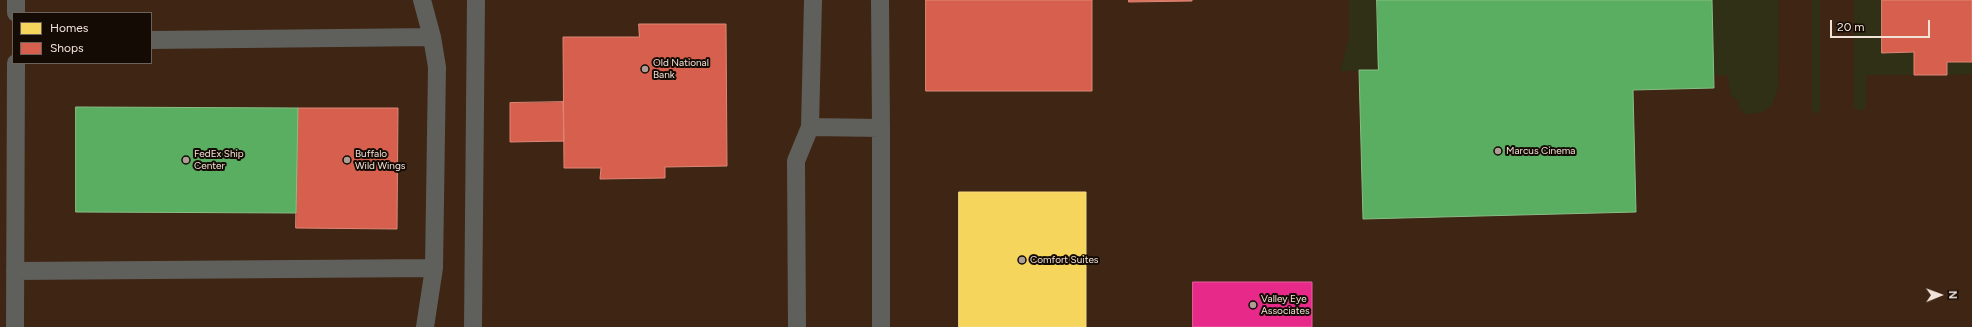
<!DOCTYPE html>
<style>
body{margin:0}
#map{position:relative;width:1972px;height:327px;overflow:hidden;background:#2c1f17;font-family:Figtree,sans-serif}
canvas{display:block}
.legend{position:absolute;left:12px;top:12px;width:140px;height:52px;box-sizing:border-box;background:#150b05;border:1px solid #6d615a;margin:0;padding:5px 7px;list-style:none;font-size:12px;color:#f2e3d9}
.legend li{display:flex;align-items:center;gap:8px;height:20px}
.legend b{width:20px;border:1px solid #6d615a}
.north{position:absolute;left:1920px;top:275px;width:40px;height:40px;-webkit-text-stroke:3px #150b05;paint-order:stroke;rotate:89deg;font-size:11px;font-weight:700;line-height:16px;text-align:center;color:#f2e3d9}
.north::after{content:'';display:block;margin:auto;width:14px;height:18px;background:#f2e3d9;clip-path:polygon(50% 0,100% 100%,50% 72%,0 100%)}
.scale{position:absolute;left:1830px;top:20px;width:100px;height:18px;box-sizing:border-box;border:2px solid #f2e3d9;border-top:0;padding-left:5px;font-size:12px;line-height:14px;white-space:nowrap;color:#f2e3d9;-webkit-text-stroke:3px #150b05;paint-order:stroke}
</style>
<div id="map">
<canvas width="1972" height="327"></canvas>
<ul class="legend">
<li><b style="height:11px;background:#f6d55c"></b>Homes</li>
<li><b style="height:11px;background:#d6604d"></b>Shops</li>
</ul>
<div class="north">N</div>
<div class="scale">20 m</div>
</div>
<script>
const context = document.querySelector('canvas').getContext('2d');
context.lineJoin = 'round';
function paint(path, color) {
  context.fillStyle = color;
  context.fill(path, 'evenodd');
}
function trace(path, color, width, dash) {
  context.strokeStyle = color;
  context.lineWidth = width;
  context.lineCap = dash ? 'butt' : 'round';
  context.setLineDash(dash || []);
  context.stroke(path);
}
function write(font, color, halo, rows, align = 'center') {
  context.font = font + ' Figtree,sans-serif';
  context.lineWidth = 4;
  context.setLineDash([]);
  context.textBaseline = 'middle';
  context.strokeStyle = halo;
  context.fillStyle = color;
  for (const [text, x, y, turn = 0] of rows) {
    context.save();
    context.translate(x, y);
    context.rotate((+turn || 0) * Math.PI / 180);
    context.textAlign = isNaN(turn) ? turn : align;
    if (halo) context.strokeText(text, 0, 0);
    context.fillText(text, 0, 0);
    context.restore();
  }
}
paint(new Path2D(`
 M 0,0 L 1972,0 L 1972,327 L 0,327 ZM 13,13 L 151,13 L 151,63 L 13,63 Z`), '#3f2513');
paint(new Path2D(`
 M 1349,0 L 1377,0 L 1378,70 L 1340,71 L 1349,38 Z
 M 1712,0 L 1779,0 L 1778,85 C 1775,107 1767,114 1745,114 L 1739,107 L 1738,100 L 1731,96 L 1727,75 L 1714,75 Z
 M 1812,0 L 1820,0 L 1820,109 L 1817,114 L 1812,111 Z
 M 1854,0 L 1882,0 L 1882,52 L 1914,52 L 1914,75 L 1866,75 L 1866,108 L 1861,111 L 1854,108 Z
 M 1947,62 L 1972,62 L 1972,74 L 1947,75 Z`), '#2f3015');
const homes = new Path2D(`
 M 959,192 L 1086,192 L 1086,327 L 959,327 Z`);
paint(homes, '#f6d55c');
trace(homes, '#f5d982', 1);
const shops = new Path2D(`
 M 926,0 L 1092,0 L 1092,91 L 926,91 Z
 M 1129,0 L 1192,0 L 1192,1 L 1129,2 Z
 M 1882,0 L 1972,0 L 1972,62 L 1947,62 L 1947,75 L 1914,75 L 1914,52 L 1882,53 Z
 M 639,24 L 726,24 L 727,166 L 665,167 L 665,178 L 600,179 L 601,168 L 564,168 L 563,37 L 639,37 Z
 M 563,102 L 564,141 L 510,142 L 510,103 Z
 M 298,108 L 398,108 L 397,229 L 296,228 Z`);
paint(shops, '#d6604d');
trace(shops, '#de8777', 1);
const health = new Path2D(`
 M 1193,282 L 1312,282 L 1312,327 L 1193,327 Z`);
paint(health, '#e7298a');
trace(health, '#ea61a2', 1);
const public = new Path2D(`
 M 1377,0 L 1712,0 L 1714,88 L 1633,90 L 1636,212 L 1363,219 L 1359,70 L 1378,70 Z
 M 76,107 L 298,108 L 296,213 L 76,212 Z`);
paint(public, '#5aae61');
trace(public, '#88be85', 1);
trace(new Path2D(`
 M 16,0 L 16,13
 M 422,0 L 432,37 L 437,67 L 434,268 L 425,327
 M 151,40 L 432,37
 M 810,127 L 881,128 L 880,0
 M 881,128 L 881,327
 M 15,271 L 434,268
 M 15,327 L 16,63
 M 473,327 L 476,0
 M 797,327 L 796,161 L 810,127 L 813,0`), '#5f5f5b', 18);
for (const [x, y, r, color] of [
 [645,69,4,"#ad9e95"],
 [1498,151,4,"#ad9e95"],
 [186,160,4,"#ad9e95"],
 [347,160,4,"#ad9e95"],
 [1022,260,4,"#ad9e95"],
 [1253,305,4,"#ad9e95"]
]) {
  const dot = new Path2D();
  dot.arc(x, y, r, 0, 2 * Math.PI);
  context.fillStyle = color;
  context.fill(dot);
  trace(dot, '#150b05', 1.5);
}
write('10px', '#f2e3d9', '#150b05', [
 ["Old National",653,63],
 ["Bank",653,75],
 ["Marcus Cinema",1506,151],
 ["FedEx Ship",194,154],
 ["Center",194,166],
 ["Buffalo",355,154],
 ["Wild Wings",355,166],
 ["Comfort Suites",1030,260],
 ["Valley Eye",1261,299],
 ["Associates",1261,311]
], 'left');
</script>
